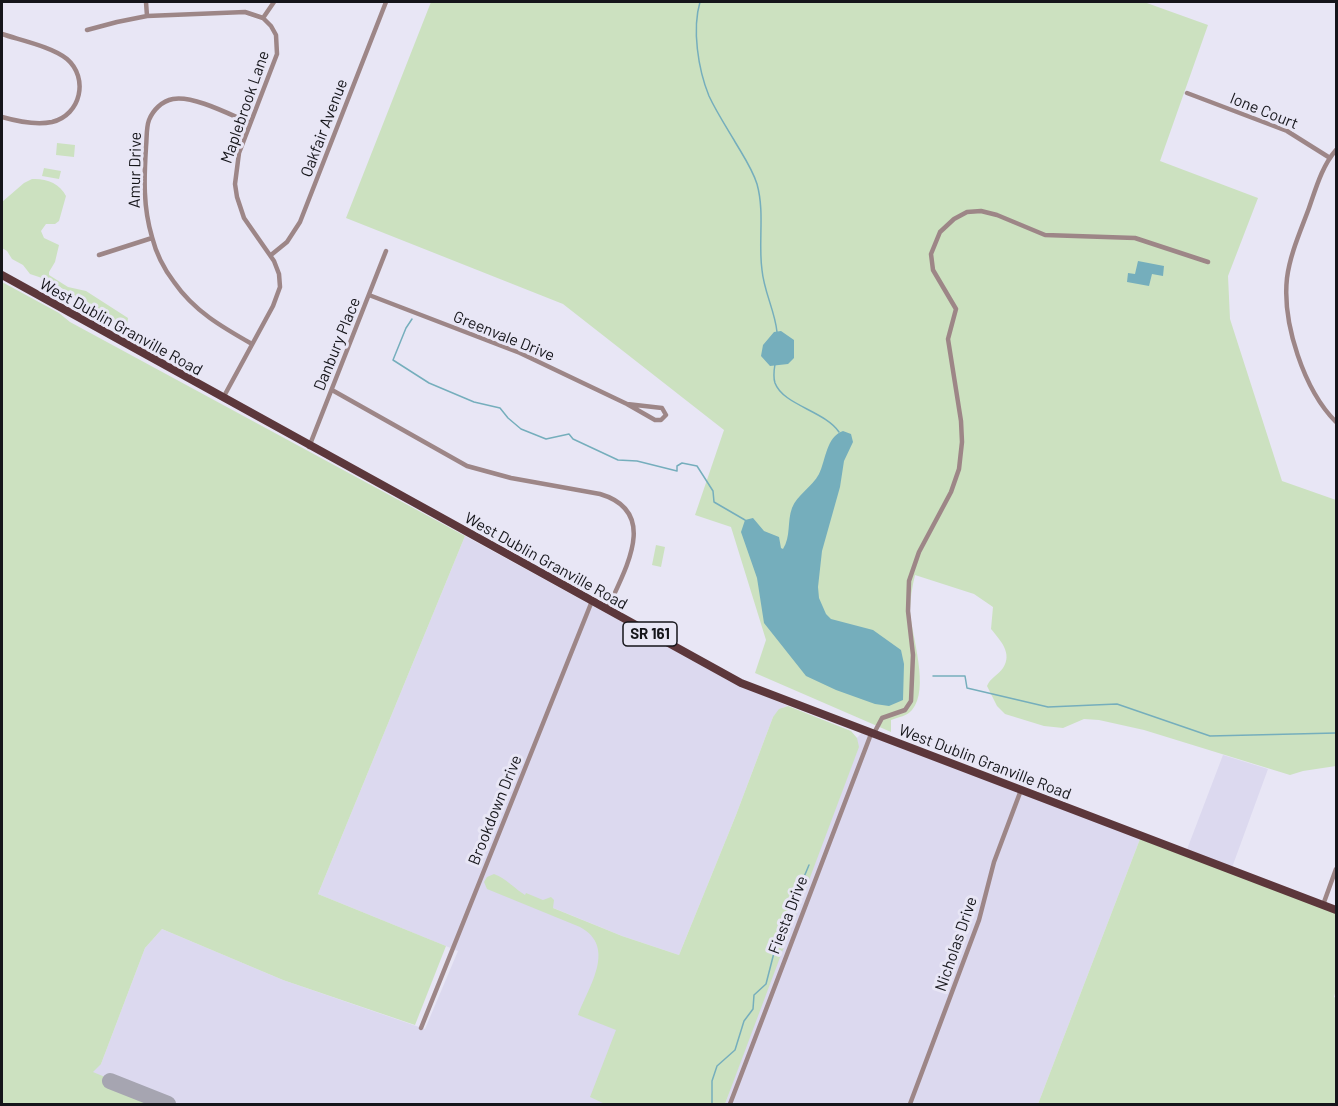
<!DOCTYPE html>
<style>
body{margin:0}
#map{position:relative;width:1338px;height:1106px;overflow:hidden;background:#e8e6f5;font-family:Barlow,sans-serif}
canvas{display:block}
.frame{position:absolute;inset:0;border:3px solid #15151a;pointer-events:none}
</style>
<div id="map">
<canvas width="1338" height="1106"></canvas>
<div class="frame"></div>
</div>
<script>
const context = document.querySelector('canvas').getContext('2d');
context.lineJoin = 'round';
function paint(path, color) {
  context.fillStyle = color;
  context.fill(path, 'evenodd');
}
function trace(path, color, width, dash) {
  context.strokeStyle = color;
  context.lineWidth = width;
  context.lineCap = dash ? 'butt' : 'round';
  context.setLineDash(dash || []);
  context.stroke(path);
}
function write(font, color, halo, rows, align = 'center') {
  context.font = font + ' Barlow,sans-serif';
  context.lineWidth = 6;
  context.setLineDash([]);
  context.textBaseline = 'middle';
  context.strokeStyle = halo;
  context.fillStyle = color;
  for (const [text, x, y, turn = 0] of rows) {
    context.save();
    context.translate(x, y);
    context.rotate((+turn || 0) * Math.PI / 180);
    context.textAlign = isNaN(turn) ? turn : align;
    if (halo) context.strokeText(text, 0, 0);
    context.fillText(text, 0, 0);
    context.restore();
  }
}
paint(new Path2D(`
 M 465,536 L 728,680 L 788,706 L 784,707 L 773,717 L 736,815 L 679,955 L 622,936 L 497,885 L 671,959 L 608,1104 L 2,1104 L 2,1035 L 101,1064 L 145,948 L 162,929 L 283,980 L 425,1029 L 458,951 L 318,894 Z
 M 864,730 L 1186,852 L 1223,755 L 1268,769 L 1230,873 L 1140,839 L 1038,1104 L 725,1104 L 775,965 L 857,751 L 857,738 Z`), '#dcd9ef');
paint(new Path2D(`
 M 431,2 L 1144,2 L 1208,25 L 1160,161 L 1258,198 L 1228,276 L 1230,319 L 1282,481 L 1336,500 L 1336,766 L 1303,771 L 1290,775 L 1144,730 L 1099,720 L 1084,719 L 1063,728 L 1044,726 L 1005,714 L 997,706 L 987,686 C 990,678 998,675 1003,668 C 1013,653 1000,640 991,629 L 993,607 L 974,594 L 915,575 C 912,587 910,600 910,612 C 912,637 930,689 912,710 C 907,716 899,717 891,720 L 891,732 L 755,673 L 766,640 L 731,527 L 695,515 L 724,430 L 563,304 L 346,218 Z
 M 57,143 L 75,145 L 74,157 L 56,155 Z
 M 44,168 L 61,171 L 59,179 L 42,176 Z
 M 32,179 C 45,178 60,183 66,196 L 59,221 L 55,224 L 46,224 L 41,231 L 44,238 L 59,245 L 55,262 L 49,272 L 49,275 L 68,287 L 86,291 L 128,318 L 127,325 L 122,327 L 115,325 L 65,290 L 45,279 L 30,274 L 23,265 L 12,259 L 7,251 L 2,248 L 2,202 L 24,183 Z
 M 2,282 L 59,313 L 70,322 L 465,536 L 318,894 L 446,946 L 415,1025 L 283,980 L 162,929 L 145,948 L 101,1064 L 93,1072 L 170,1104 L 2,1104 Z
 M 656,545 L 665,547 L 661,567 L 652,565 Z
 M 788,706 L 851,731 L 857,738 L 859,747 L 725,1104 L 605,1104 L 590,1097 L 616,1030 L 578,1015 C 589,986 617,947 580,927 L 487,889 L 484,882 L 487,877 L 494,874 C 507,879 515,889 525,895 L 526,893 L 543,900 L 551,897 L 554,900 L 553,908 L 622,936 L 679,955 L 736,815 L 773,717 L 779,709 Z
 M 1140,839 L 1336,913 L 1336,990 L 1334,997 L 1336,998 L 1336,1104 L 1038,1104 Z`), '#cce1c0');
paint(new Path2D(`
 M 1138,261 L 1164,266 L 1163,276 L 1152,274 L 1149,286 L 1127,282 L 1128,273 L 1135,274 Z
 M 781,331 L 794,340 L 794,358 L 788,364 L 770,366 L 761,356 L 763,345 L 774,332 Z
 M 843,431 L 851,434 L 853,442 L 844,461 L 840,487 L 822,551 L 818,587 L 819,598 L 826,614 L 831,619 L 873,630 L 901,650 L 904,664 L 903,700 L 889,706 L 875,704 L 836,690 L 806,676 L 764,623 L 757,578 L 741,532 L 745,520 L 753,518 L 764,531 L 779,537 L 781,548 L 783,549 C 791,537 787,521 792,508 C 797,495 812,487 819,474 C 826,460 826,437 843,431 Z`), '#75aebc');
trace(new Path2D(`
 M 700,2 C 692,29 698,69 709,96 C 716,111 725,125 734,140 C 742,154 752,168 757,184 C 765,213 758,242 762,270 C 764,292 775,311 777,332
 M 412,319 L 406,328 L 393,360 L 429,383 L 474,402 L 500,408 L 508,418 L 521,429 L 546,439 L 569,434 L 573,439 L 618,460 L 637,461 L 677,471 L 677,466 L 682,463 L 697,466 L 713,491 L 714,502 L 745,520
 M 775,364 C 774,370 773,377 775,383 C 783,405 825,411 839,432
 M 933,676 L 965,676 L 967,688 L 1048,707 L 1117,704 L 1210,736 L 1336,733
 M 712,1104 L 712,1081 L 717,1066 L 735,1050 L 744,1021 L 753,1009 L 754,995 L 766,984 L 777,941 L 809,865`), '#75aebc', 1.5);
trace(new Path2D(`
 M 110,1081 L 168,1104`), '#a6a5b1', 16);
trace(new Path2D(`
 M 146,2 L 147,16
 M 263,18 L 274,2
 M 87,30 L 117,22 L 147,16 L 245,12 L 263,18 L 271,26 L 276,35 L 277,54 L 239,153 L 235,184 L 237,197 L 244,218 L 274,261 L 279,274 L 280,287 L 273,306 L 223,398
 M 2,34 C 20,40 53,47 67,59 C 89,78 81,115 52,122 C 37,125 16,121 2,117
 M 1187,93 L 1287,131 L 1330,158
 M 250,123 C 231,115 193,95 173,99 C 162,101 153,110 149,120 C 146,128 147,138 146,147 C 144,178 143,207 152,237 C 156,253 164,269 174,282 C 194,311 222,327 252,344
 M 1336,150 C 1322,166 1316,188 1309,208 C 1301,230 1290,254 1287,278 C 1282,323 1304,390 1336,422
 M 99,255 L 152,238
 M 271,255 L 287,242 L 300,222 L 386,2
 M 369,295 L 520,353 L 627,404 L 662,408 L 666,415 L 661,420 L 655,420 L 627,404
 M 332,390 L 467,466 L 511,478 L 600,494 C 661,512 624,571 607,610
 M 309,447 L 386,251
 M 873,735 L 882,718 L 905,710 L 911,701 L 913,655 L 908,611 L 909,581 L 919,552 L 951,492 L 959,469 L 962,442 L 961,421 L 948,339 L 956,309 L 933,270 L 931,254 L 940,232 L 954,219 L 967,212 L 981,211 L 997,215 L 1045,235 L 1135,238 L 1208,262
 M 1323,905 L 1336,869
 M 421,1028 L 592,601
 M 730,1104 L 871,734
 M 910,1104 L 979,920 L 994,862 L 1021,790`), '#9d8687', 4.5);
trace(new Path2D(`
 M 2,275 L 741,683 L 1336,910`), '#5c373b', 8);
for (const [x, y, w] of [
 [650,634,54]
]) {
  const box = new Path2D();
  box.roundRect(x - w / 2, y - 12, w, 24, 4.5);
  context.fillStyle = '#e8e6f5';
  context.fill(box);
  trace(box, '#15151a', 1.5);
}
write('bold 15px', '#15151a', null, [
 ["SR 161",650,634]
]);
write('16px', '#15151a', '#e8e6f5', [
 ["Maplebrook Lane",245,107,-71],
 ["Ione Court",1264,111,22],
 ["Oakfair Avenue",324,128,-69],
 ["Amur Drive",135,170,-89],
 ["West Dublin Granville Road",121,327,29],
 ["Greenvale Drive",504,336,22],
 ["Danbury Place",337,344,-68],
 ["West Dublin Granville Road",546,561,29],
 ["West Dublin Granville Road",985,762,21],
 ["Brookdown Drive",495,810,-68],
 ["Fiesta Drive",788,915,-69],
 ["Nicholas Drive",956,944,-71]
]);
</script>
